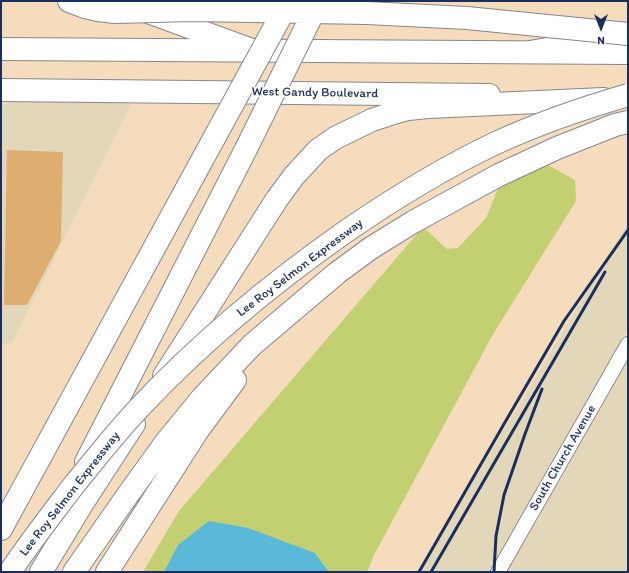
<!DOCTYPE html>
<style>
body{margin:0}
#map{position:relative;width:629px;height:573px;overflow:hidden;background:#f4dcbd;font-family:Itim,sans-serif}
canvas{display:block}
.frame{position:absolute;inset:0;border:2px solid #1b2f5e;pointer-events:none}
.north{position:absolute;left:581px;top:8px;width:40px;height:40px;-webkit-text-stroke:3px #fdfcf7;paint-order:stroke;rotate:180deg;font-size:11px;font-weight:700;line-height:16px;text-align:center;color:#1b2f5e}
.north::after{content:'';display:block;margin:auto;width:14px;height:18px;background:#1b2f5e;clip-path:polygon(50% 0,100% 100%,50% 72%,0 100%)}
</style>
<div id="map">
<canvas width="629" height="573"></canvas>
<div class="frame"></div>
<div class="north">N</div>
</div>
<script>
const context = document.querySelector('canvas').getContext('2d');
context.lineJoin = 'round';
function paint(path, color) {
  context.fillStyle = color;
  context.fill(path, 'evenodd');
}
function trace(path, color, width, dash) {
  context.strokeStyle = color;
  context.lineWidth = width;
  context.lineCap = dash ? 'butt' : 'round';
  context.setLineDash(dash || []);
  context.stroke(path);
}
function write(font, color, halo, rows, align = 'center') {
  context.font = font + ' Itim,sans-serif';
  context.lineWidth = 3.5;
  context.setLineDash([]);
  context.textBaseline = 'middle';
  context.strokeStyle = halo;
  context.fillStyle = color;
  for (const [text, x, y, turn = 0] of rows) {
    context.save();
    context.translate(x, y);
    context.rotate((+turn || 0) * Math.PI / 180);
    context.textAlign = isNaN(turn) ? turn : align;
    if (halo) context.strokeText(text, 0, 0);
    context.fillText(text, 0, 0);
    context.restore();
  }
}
paint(new Path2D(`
 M 20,99 L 133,100 L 12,343 L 1,344 L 1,106 Z
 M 628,223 L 628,327 L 488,572 L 419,572 Z
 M 628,362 L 628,572 L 508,572 Z`), '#e2d7b8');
paint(new Path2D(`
 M 548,165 L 575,180 L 576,201 L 492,336 L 374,555 L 367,572 L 329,572 L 315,553 L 178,545 L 164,572 L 143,572 L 179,511 L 423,227 L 447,249 L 458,248 L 486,218 L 499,186 L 520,168 Z`), '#c3d071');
paint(new Path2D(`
 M 209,521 L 248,528 L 315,553 L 329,572 L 164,572 L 178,545 Z`), '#5ab9d9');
paint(new Path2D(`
 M 7,150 L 63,152 L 61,241 L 27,305 L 4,305 Z`), '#dead70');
const minor = new Path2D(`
 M 498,572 L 628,344`);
const primary = new Path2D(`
 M 1,49 L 628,53
 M 1,90 L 489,95`);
const motorway = new Path2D(`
 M 69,1 L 85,7
 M 148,12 L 252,50
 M 531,52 C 560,47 590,42 618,33
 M 164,376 L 277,199 L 294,176 L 318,150 L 335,138 L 372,120 L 390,114 L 408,109 L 428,107 L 604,99
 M 86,462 L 246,149
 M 1,529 L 200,164
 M 41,572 L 82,504 L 134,424
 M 74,572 L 127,496 L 166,442 L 202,398 L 252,345 L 337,273 L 371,248 L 413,222 L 499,175 L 557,148 L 615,125 L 628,122
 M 107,572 L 198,430 L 235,380`);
trace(minor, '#88868e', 16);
trace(primary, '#88868e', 24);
trace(motorway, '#88868e', 24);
trace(minor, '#fff', 14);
trace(primary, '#fff', 22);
trace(motorway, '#fff', 22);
trace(new Path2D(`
 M 419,572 L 504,424 L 564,321 L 628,230
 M 431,572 L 605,272
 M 494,572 L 496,536 L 504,495 L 525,434 L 542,389`), '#1b2f5e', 3);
const motorwayBridge = new Path2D(`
 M 85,7 L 98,10 L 115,12 L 194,10 L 367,13 L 467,18 L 628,34
 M 246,149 L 319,1
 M 200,164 L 289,1
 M 10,572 C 30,542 52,514 74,485 C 96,458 117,431 141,406 C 203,340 271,284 345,232 C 393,199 443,168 496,143 C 539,123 583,108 628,95`);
trace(motorwayBridge, '#88868e', 24, []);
trace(motorwayBridge, '#fff', 22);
write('13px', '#1b2f5e', '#fdfcf7', [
 ["West Gandy Boulevard",315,93,1],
 ["Lee Roy Selmon Expressway",300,268,-37],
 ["South Church Avenue",563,458,-60],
 ["Lee Roy Selmon Expressway",70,494,-52]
]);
</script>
